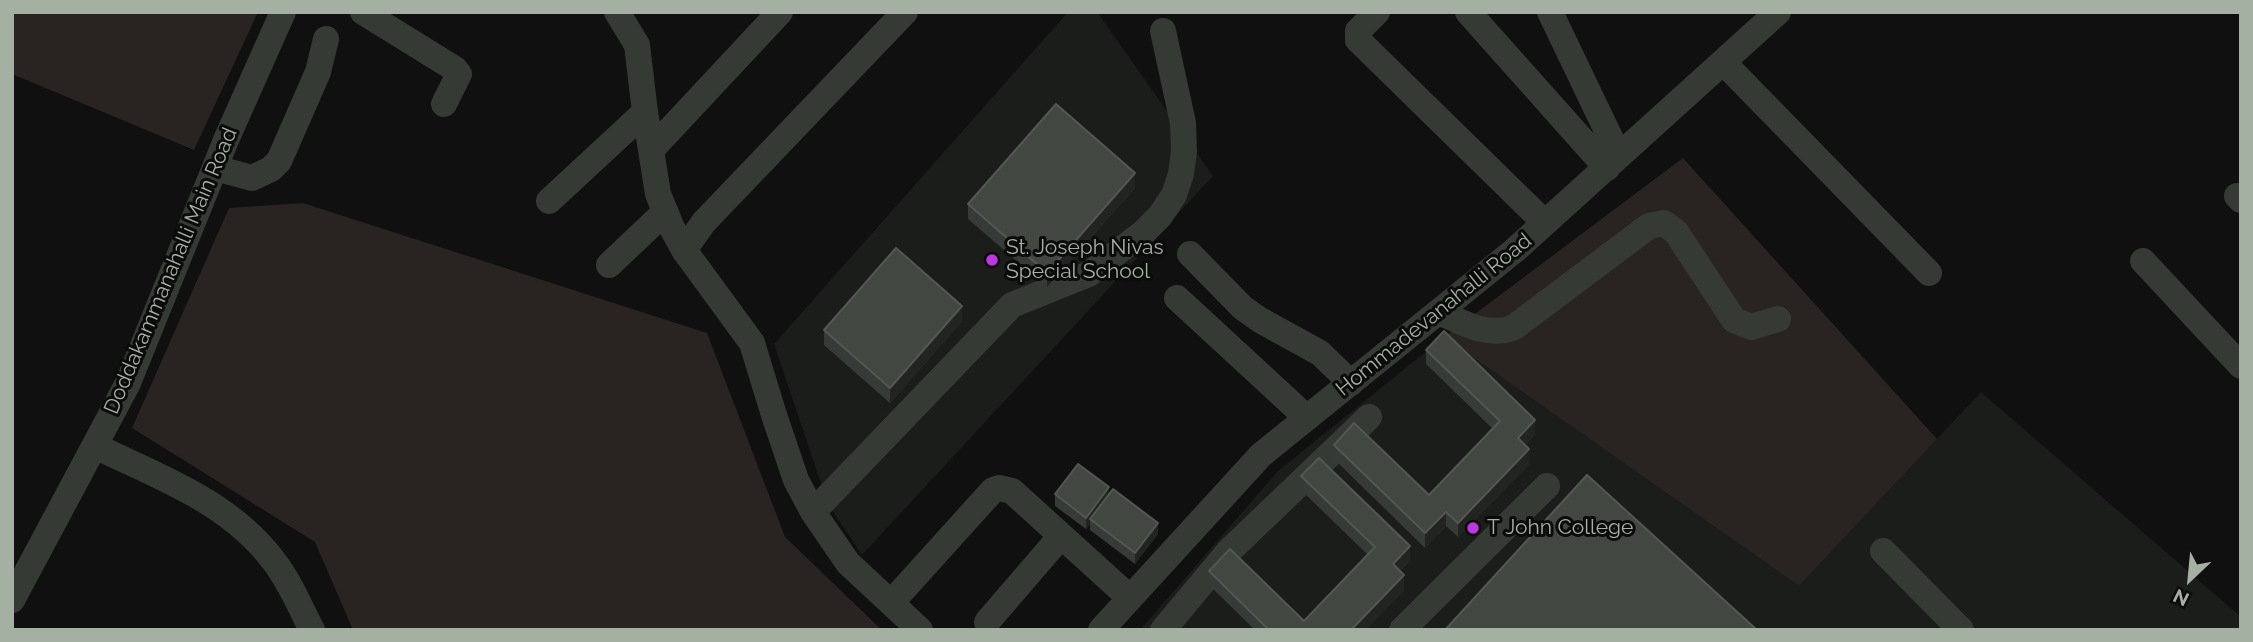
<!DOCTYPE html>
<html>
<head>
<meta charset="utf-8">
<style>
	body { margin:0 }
	#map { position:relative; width:2253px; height:642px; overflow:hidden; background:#0f100f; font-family:Raleway,sans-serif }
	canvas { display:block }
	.frame { position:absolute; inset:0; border:14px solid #a4b0a1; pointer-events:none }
	.north { position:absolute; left:2155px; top:544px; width:70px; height:70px; -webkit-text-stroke:5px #0a0b0a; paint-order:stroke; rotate:206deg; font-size:19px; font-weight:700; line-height:28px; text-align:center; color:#a4b0a1 }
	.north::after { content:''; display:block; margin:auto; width:24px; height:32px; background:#a4b0a1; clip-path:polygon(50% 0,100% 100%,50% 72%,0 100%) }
</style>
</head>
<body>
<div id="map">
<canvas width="2253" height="642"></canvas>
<div class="frame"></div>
<div class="north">N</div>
</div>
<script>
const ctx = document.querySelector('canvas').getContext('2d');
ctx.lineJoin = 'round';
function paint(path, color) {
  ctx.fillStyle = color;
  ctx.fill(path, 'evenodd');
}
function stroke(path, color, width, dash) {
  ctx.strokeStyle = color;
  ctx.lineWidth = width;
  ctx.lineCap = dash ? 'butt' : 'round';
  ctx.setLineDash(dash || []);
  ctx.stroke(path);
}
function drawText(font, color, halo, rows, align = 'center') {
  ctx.font = font + ' Raleway,sans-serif';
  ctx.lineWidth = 6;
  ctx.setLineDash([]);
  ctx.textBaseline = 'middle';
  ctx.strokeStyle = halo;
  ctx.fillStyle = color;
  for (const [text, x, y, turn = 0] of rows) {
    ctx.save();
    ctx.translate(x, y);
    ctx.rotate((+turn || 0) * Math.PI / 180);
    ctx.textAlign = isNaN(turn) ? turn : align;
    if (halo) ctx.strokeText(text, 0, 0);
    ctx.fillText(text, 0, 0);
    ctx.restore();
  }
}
const built = new Path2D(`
	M1068,12H1097L1213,176L862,555L828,504L774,344Z
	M1444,337L1799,586L1981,392L2241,617V630H1140L1278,471Z`);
const green = new Path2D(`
	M12,12H258L194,150L12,74Z
	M1683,158L1937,439L1799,586L1444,337Z
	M303,203L707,333L785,537L882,630H353L315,542L132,428L229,208Z`);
const minor = new Path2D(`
	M363,12L455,69L459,74L444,104
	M617,12L637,45L645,112L658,194L672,228L684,250L752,343L774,415L796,480L813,512L848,563L920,630
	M1377,12L1358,31V40L1545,223
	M1468,12L1607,168
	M1550,12L1619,156
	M1723,62L1929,273
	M651,150L780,12
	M215,168L252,178L271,169L279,161L318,72L326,39
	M2237,196L2241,200
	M549,201L645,112
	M684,250L704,222L905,12
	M1190,254L1243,308L1260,320L1320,353L1351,383
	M2143,261L2241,366
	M609,265L665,212
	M1177,298L1307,418
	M1439,312C1463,323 1486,337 1513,328L1649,226L1664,223L1676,232L1734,320L1751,327L1778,319
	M95,446C159,477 228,501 273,560C289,580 300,607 312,630
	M813,512L1012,305L1089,274L1144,232L1160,216L1174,195L1181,174L1184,151L1183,123L1163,31
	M1883,551L1961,630
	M12,600L128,383L226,140L283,12
	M891,603L993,490L999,488L1012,491L1130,598
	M987,622L1061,536
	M1101,630L1261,455L1515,250L1778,12
	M1163,630L1228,552L1369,417
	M1402,630L1547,486`);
const wall = new Path2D(`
	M1135,188L1047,287L968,219V204Z
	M962,321L890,403L824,345V330Z
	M1426,350L1535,434L1525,445L1529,464L1458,537L1446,526L1425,548L1334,459V445L1429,495L1493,429L1426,364Z
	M1301,476L1410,560L1400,571L1404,590L1365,630H1255L1209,585V571L1304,621L1368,555L1301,490Z
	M1055,494H1109L1158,534L1135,564L1090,530V524L1086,529L1055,506Z`);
const shadedWall = new Path2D(`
	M1135,173V188L1047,287V273Z
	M962,306V321L890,403V388Z
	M1535,420V434L1518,452V438Z
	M1529,449V464L1458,537V523Z
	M1109,487V499L1090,519V524L1086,529V518Z
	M1446,512V526L1425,548V533Z
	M1158,523V534L1135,564V553Z
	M1410,546V560L1393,578V564Z
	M1404,575V590L1365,630H1351Z`);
const building = new Path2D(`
	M1056,104L1135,173L1047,273L968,204Z
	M896,248L962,306L890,388L824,330Z
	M1444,331L1535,420L1518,438L1529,449L1458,523L1446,512L1425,533L1334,445L1354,423L1429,495L1500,421L1426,350Z
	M1319,458L1410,546L1393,564L1404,575L1351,630H1269L1209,571L1230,549L1304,621L1375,547L1301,476Z
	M1078,464L1109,487L1086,518L1055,494Z
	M1587,475L1757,630H1445Z
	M1113,489L1158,523L1135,553L1090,519Z`);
const markers = [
	[992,260,7,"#bc37e0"],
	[1473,528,7,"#bc37e0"]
];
const poiNames = [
	["St. Joseph Nivas",1006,248],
	["Special School",1006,272],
	["T John College",1487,528]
];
const streetNames = [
	["Doddakammanahalli Main Road",171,271,-67],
	["Hommadevanahalli Road",1434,315,-39]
];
paint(built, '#1b1d1b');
paint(green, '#292322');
stroke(minor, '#363a35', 26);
paint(wall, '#373b37');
paint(shadedWall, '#222422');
paint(building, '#434742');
stroke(building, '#525851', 2);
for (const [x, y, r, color] of markers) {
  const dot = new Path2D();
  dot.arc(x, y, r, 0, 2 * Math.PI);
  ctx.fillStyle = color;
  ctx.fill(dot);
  stroke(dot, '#0a0b0a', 2.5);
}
drawText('21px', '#a4b0a1', '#0a0b0a', poiNames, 'left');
drawText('21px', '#a4b0a1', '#0a0b0a', streetNames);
</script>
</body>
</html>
